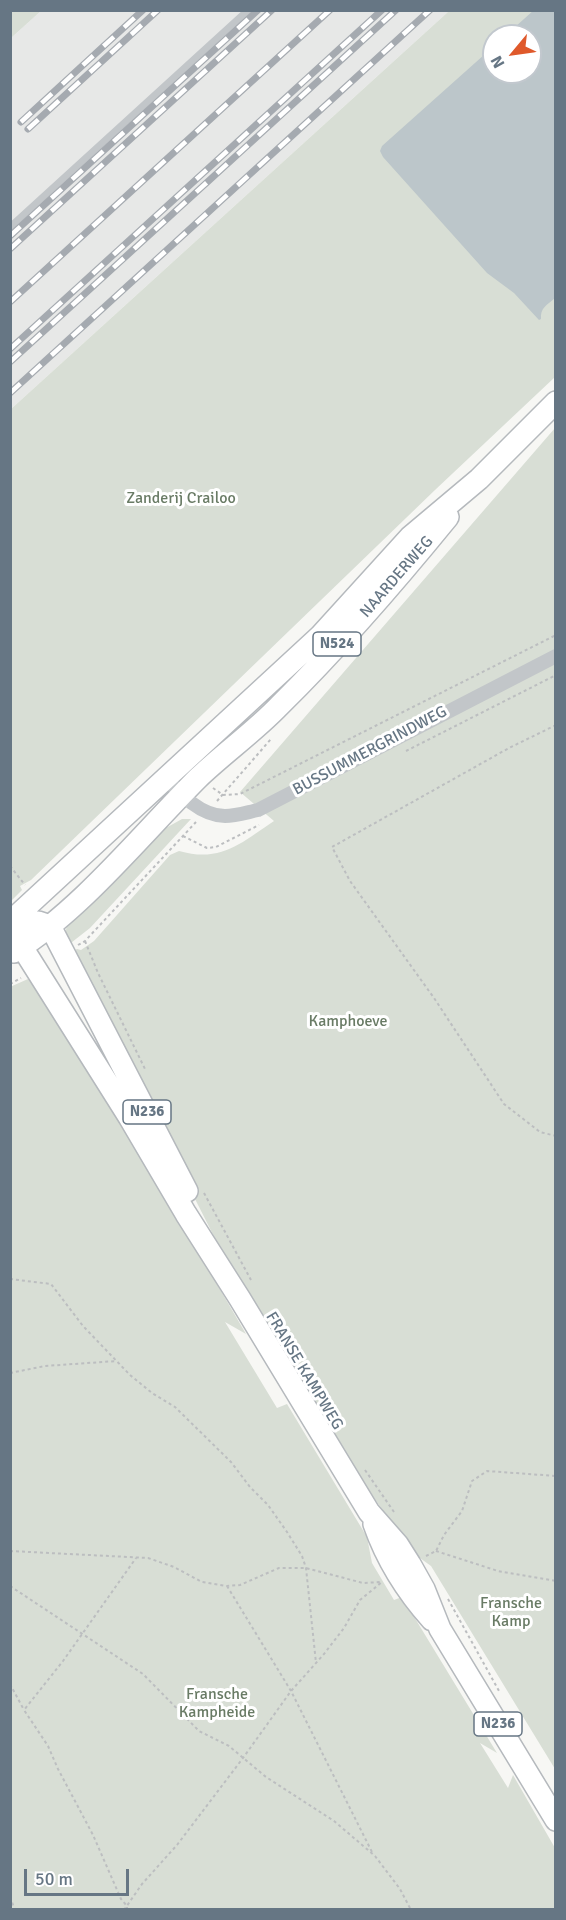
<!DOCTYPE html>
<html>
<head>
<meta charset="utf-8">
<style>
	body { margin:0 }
	#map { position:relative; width:566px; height:1920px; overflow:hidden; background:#f7f7f4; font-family:Signika,sans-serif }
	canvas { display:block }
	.frame { position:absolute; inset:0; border:12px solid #667684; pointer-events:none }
	.north { position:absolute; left:482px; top:24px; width:60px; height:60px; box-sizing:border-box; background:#fff; border:2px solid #c2c8ce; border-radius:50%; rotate:241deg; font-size:16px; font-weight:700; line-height:24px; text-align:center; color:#667684 }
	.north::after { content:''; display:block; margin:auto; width:21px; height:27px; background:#df592b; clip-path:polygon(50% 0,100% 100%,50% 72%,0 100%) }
	.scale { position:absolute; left:24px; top:1869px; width:105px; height:27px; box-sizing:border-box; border:3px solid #667684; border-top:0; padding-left:8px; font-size:18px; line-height:21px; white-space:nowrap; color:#667684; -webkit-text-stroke:4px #fff; paint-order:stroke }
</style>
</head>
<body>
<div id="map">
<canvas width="566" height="1920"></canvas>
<div class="frame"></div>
<div class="north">N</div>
<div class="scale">50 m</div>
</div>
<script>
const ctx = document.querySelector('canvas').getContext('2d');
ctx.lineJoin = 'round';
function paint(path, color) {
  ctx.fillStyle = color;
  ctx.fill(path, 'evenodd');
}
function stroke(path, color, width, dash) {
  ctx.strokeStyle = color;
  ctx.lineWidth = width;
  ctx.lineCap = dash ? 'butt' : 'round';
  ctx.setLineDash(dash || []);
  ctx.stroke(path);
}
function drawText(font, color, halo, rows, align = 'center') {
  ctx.font = font + ' Signika,sans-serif';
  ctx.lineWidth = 6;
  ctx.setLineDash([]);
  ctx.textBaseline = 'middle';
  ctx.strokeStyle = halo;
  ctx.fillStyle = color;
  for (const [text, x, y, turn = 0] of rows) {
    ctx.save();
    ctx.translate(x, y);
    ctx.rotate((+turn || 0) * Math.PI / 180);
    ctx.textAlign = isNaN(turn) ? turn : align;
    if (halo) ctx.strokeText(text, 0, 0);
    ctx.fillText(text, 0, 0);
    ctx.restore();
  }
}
const built = new Path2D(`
	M41,11H449L11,409V38Z`);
const green = new Path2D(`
	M13,11V10L41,11L11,38V13Z
	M449,11H555V377L435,490L31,880L20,886L22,890L11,901V409ZM494,36H530V72H494Z
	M555,428V1769L431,1566L413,1553L374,1498L261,1321L227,1262L70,953L77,949L81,950L94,941L170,855L179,851C221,863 241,843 274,821L240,792Z
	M182,819H191L90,928L67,946L65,937L67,923L101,892L164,829Z
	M28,979L49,1004L123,1123L246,1334L225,1322L277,1408L287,1404L367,1537L372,1563L394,1600L402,1597L497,1753L480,1743L508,1788L513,1775L555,1848L556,1909L11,1910L10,987Z`);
const water = new Path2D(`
	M534,10L556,11L555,298C547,305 540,308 541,319L539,320L514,293L487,273L383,157L380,151L382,146L494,46V72H530V36H505Z`);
const path = new Path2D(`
	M556,725L509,748L332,847L350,881L434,998L504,1104L540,1132L556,1136
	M406,751L556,675
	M213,788L223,795L240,794L556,635
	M217,801L271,739
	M183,836L207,848L216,847L259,825
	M10,866L25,885
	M85,941L98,973L146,1071
	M78,945L85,941L196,822
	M10,984L21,978
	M204,1193L251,1280
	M10,1279L51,1284L83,1326L130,1375L152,1393L175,1407L231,1462L250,1487L268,1505L287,1532L302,1556L306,1568L316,1663
	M10,1373L45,1366L117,1361
	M365,1470L394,1512
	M10,1551L148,1558L174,1567L202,1582L227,1586L240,1585L279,1568H306L363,1583L382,1582
	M436,1551L498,1571L556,1581
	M426,1556L436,1551L444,1535L462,1511L472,1481L487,1471L556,1476
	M10,1586L143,1674L199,1731L229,1746L266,1777L334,1821L375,1856L400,1889L411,1910
	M227,1586L291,1691L373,1854
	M448,1599L499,1691
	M10,1684L24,1710
	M10,1897L15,1910
	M124,1910L142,1884L177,1845L243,1758L291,1691L324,1654L344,1628L360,1600L382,1582
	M127,1910V1906L121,1899L93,1835L58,1769L48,1746L24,1710L63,1661L136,1558`);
const service = new Path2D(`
	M10,227L248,10`);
const minor = new Path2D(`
	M166,778C180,794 201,816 225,816C236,816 248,812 258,810L556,656`);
const primary = new Path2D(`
	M18,915L22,947L129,1117L186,1214L240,1299L369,1512L398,1545L410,1564L424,1589L440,1629L556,1820
	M10,922L320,636L410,537L479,479L556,402
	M38,922L50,926L187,1191
	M14,952C82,909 140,836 198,778C224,753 254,732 279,706C339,647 395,582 448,517
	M374,1524C387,1561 406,1591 432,1620`);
const rail = new Path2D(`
	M21,122L143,10
	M28,129L158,10
	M10,236L258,10
	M10,249L272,10
	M10,302L330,10
	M10,349L382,10
	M10,362L396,10
	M10,393L430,10`);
const shields = [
	[337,644,48],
	[147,1112,48],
	[498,1724,48]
];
const shieldNames = [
	["N524",337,644],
	["N236",147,1112],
	["N236",498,1724]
];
const parkNames = [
	["Zanderij Crailoo",181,499],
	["Kamphoeve",348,1022],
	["Fransche",511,1604],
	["Kamp",511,1622],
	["Fransche",217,1695],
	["Kampheide",217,1713]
];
const streetNames = [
	["NAARDERWEG",397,577,-49],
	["BUSSUMMERGRINDWEG",370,751,-28],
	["FRANSE KAMPWEG",304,1371,59]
];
paint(built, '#e7e8e7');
paint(green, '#d8ded5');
paint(water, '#bcc6ca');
stroke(primary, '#b5b9bd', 24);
stroke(path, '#bcbec0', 2, [3, 3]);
stroke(service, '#c2c6c9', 7);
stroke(minor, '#c2c6c9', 14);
stroke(primary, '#fff', 21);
stroke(rail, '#a5aab0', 7);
stroke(rail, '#fff', 4.5, [14]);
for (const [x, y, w] of shields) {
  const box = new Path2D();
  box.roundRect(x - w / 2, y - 12, w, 24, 4.5);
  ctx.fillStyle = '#fff';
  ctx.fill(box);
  stroke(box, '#667684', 1.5);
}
drawText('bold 15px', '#667684', null, shieldNames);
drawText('16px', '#697b65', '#fff', parkNames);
drawText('16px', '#667684', '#fff', streetNames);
</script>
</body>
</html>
